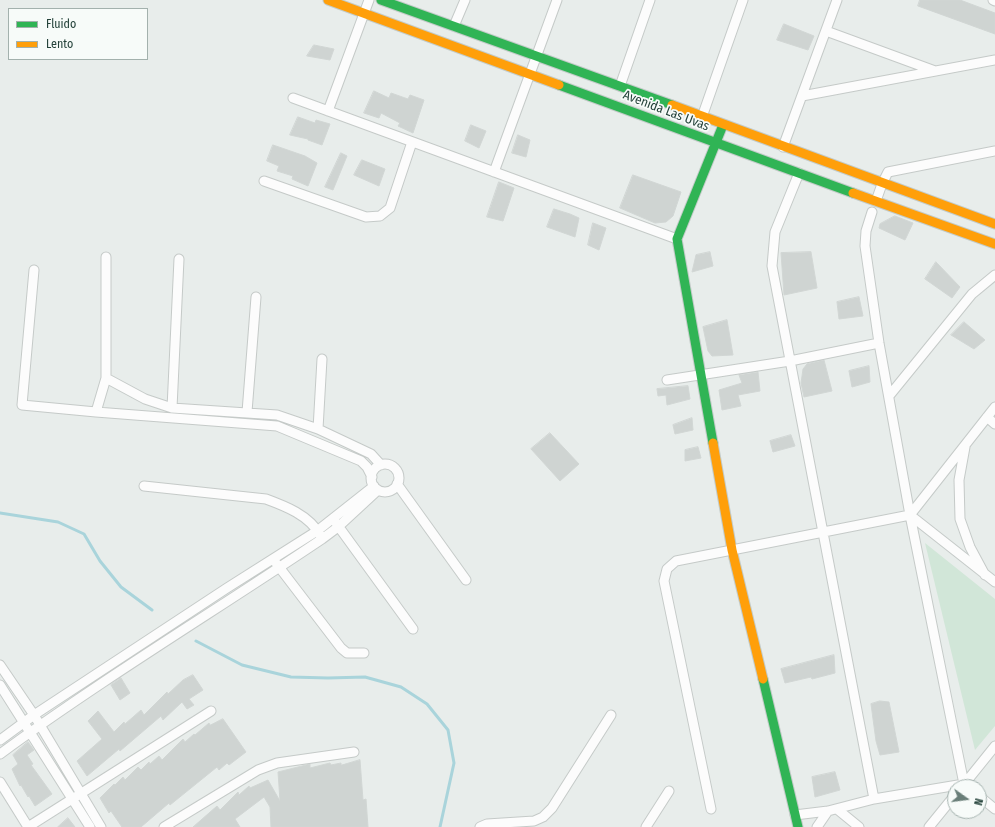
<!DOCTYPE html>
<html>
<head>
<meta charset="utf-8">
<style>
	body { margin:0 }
	#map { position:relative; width:995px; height:827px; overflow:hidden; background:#e8edeb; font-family:"Fira Sans Condensed",sans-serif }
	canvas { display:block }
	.legend { position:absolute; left:8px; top:8px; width:140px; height:52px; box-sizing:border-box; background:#f7fbf9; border:1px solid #a3b1ad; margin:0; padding:5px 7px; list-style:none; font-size:12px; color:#24423a }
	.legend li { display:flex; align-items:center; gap:8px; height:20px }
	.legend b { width:20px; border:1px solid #a3b1ad }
	.north { position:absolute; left:947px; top:779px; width:40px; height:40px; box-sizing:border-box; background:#f7fbf9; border:1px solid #a3b1ad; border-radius:50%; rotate:104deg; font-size:11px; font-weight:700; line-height:16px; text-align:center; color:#24423a }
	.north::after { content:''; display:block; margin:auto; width:14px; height:18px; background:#697e78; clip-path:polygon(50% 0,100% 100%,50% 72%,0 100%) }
</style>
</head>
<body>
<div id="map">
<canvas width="995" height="827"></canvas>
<ul class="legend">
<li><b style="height:5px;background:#30b455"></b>Fluido</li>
<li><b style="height:5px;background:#ff9f0a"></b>Lento</li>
</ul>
<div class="north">N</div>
</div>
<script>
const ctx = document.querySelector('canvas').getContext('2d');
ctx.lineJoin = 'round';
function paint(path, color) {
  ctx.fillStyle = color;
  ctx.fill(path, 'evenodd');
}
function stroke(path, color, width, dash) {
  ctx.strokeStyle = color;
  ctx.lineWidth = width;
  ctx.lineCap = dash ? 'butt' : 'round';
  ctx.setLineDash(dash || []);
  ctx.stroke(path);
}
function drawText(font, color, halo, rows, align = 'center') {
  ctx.font = font + ' "Fira Sans Condensed",sans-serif';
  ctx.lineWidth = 3.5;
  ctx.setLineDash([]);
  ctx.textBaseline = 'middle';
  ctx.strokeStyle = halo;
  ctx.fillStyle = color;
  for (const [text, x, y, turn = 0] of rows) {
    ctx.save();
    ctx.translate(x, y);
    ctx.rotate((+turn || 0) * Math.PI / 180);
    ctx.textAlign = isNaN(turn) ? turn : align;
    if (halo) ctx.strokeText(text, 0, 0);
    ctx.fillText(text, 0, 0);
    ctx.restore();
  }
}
const green = new Path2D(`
	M925,543L995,599V726L975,750Z`);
const stream = new Path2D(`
	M0,513L58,522L84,534L100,561L121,587L152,610
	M196,641L242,665L291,677L328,678L365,677L401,687L427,704L448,730L454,763L440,827`);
const building = new Path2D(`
	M920,0H960L995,13V34L918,6Z
	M784,24L814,36L808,50L777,40Z
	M314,45L334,49L330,60L307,56Z
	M374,91L389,98L391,93L408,99L410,95L424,100L413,133L398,126L400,123L381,113L379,118L364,113Z
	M298,117L315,123L316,120L330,124L322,145L308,140V139L290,135Z
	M471,125L486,131L479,148L465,141Z
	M518,135L530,140L526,157L512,153Z
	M273,145L305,156L317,163L308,186L292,179L293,176L277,171L279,166L267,161Z
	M341,153L347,156L333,190L325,187Z
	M362,160L385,169L379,186L354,175Z
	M633,175L681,192L673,216L666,222L655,223L620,208Z
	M499,182L514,188L503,221L487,217Z
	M554,209L570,214L579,218L575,237L547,227Z
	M895,216L913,223L905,240L879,228L880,224Z
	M593,223L606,228L599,250L588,245Z
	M710,252L713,266L692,272L696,255Z
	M811,252L817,288L784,295L781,253Z
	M936,262L960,287L952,298L925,279Z
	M859,297L863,316L839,319L837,302Z
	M727,320L733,355L712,356L708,351L703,327Z
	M964,322L985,340L974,349L951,335Z
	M824,360L832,391L804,397L801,383L803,369L807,364Z
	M869,366L870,382L852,387L849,371Z
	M758,372L760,391L738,395L741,406L722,410L719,390L742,383L739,375Z
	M688,386L690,399L667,405L666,395L658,396L657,389Z
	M692,418L693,430L675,434L673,425Z
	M550,433L579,464L560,481L531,449Z
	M791,435L795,446L773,452L770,441Z
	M698,447L701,458L685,461V450Z
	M834,655L835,673L812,679L811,677L785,683L781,669Z
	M193,675L203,690L189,699L194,705L187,709L182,702L163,720L161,716L120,751L119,749L87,776L77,761L102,739L88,721L98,711L114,732L124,722L125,724L141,710L144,715L167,692L168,694L183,680Z
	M121,678L130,693L120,700L111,685Z
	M880,701L889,702L899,752L880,755L876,741L871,704Z
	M223,719L246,752L229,765L227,763L219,770L217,767L170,805L169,803L141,827H122L111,811L109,813L100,798L114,784L115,785L123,777L125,780L138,767L141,770L149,762L150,764L159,756L162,760L183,739L185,742L194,734L195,735L209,723L210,725Z
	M28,742L34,750L27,755L33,764L31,765L52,794L35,806L29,796L28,797L21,785L20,786L12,769L18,764L13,755Z
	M360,760L363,800L366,799L368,827H271L270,807L264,797L235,819L240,827H193L217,806L220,810L238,792L239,795L249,786L250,788L268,780L280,801L278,772L310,764V768L330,763L331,765L341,763V765Z
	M835,772L840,790L815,797L812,777Z
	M68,818L75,827H58Z`);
const street = new Path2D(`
	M993,0L995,1
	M454,26L465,0
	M826,31L935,71
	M620,86L650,0
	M802,96L995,60
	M293,98L677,239
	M328,111L369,0
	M702,117L743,0
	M783,147L837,0
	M494,172L557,0
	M799,173L775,232L772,266L874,799
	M264,181L366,217L380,216L390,208L412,142
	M876,201L882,184L888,172L995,151
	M872,212L866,231L865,246L879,343L910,515L964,784L968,787
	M34,270L22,405L96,412L277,426L361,461L367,467L372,477
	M106,378L145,399L172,408L277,415L318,429L371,454L381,465
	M667,380L790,361L879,343
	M889,396L972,294L995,275
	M172,408L179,259
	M96,412L106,378V257
	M247,412L256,297
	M987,417L995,424
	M318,429L322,359
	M965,447L959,480L960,519L970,547L985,575
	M371 478a14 14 0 1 1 28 0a14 14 0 1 1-28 0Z
	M397,484L466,580
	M144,486L266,499C285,506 309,515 320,535
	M910,515L995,582
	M336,523L413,629
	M276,563L341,648L347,653H364
	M0,665L34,715L101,827
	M0,685L90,827
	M0,740L34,715L227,588L317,531L374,486
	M0,754C104,678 215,611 322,539L338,527L378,490
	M0,782L28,827
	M962,787L995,746
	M979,796L995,809
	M711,809L664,581L667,569L676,561L910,515L995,407
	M837,809L859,827
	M795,815L828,811L874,799L964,784
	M28,827L211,711
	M164,827L258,770L277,763L354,752
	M480,827L487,824L534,821L543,817L552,808L611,715
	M646,827L669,791
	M817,827L828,811
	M929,827L955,795`);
const fast = new Path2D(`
	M381,0L672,105
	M559,85L853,193
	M713,443L677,239L723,125
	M763,679L798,827`);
const slow = new Path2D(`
	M328,0L559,85
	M672,105L995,224
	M853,193L995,244
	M713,443L732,550L763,679`);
const streetNames = [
	["Avenida Las Uvas",666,111,21]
];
paint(green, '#d1e6d8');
stroke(stream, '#a9d4db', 3);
paint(building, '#cfd4d2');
stroke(building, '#d1d6d4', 1);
stroke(street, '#c5cac8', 11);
stroke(fast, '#c3cbc8', 11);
stroke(slow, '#c3cbc8', 11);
stroke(street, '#fcfcfc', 9);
stroke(fast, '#30b455', 9);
stroke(slow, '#ff9f0a', 9);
drawText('13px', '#24423a', '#f7fbf9', streetNames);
</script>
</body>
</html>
